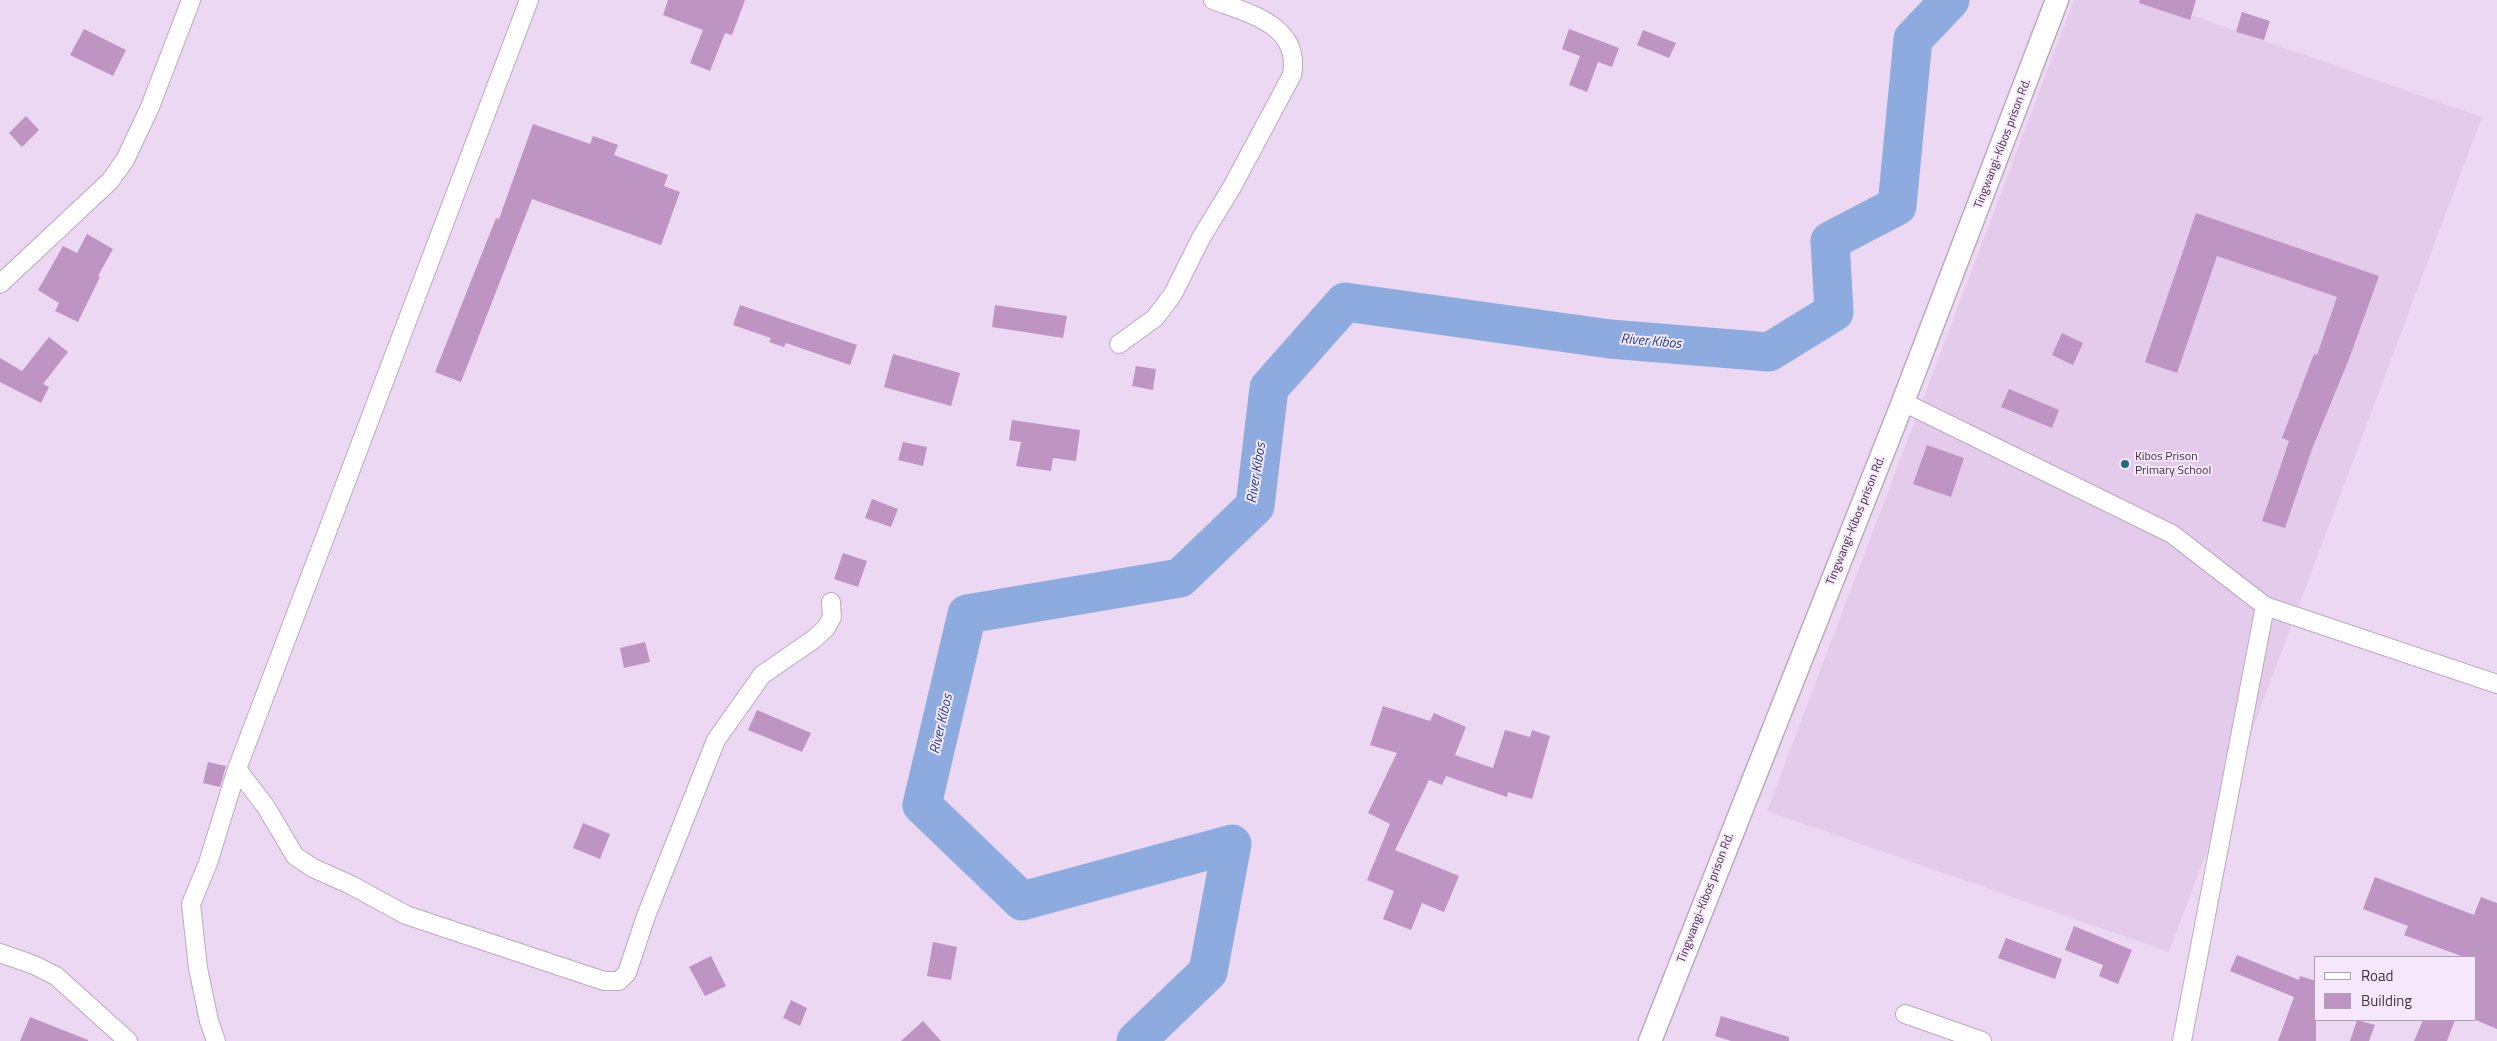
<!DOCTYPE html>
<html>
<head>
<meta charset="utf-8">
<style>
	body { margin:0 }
	#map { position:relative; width:2497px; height:1041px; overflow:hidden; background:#ecd8f2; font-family:"Titillium Web",sans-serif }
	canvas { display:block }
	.legend { position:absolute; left:2314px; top:956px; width:162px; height:65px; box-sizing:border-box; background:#f7e7fc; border:1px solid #ada0b1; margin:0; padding:6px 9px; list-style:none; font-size:15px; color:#3e3640 }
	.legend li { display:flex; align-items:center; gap:10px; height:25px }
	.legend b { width:25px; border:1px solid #ada0b1 }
</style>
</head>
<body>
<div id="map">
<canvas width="2497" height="1041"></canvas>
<ul class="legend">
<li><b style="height:6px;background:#fff"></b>Road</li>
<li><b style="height:14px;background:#be94c3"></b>Building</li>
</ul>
</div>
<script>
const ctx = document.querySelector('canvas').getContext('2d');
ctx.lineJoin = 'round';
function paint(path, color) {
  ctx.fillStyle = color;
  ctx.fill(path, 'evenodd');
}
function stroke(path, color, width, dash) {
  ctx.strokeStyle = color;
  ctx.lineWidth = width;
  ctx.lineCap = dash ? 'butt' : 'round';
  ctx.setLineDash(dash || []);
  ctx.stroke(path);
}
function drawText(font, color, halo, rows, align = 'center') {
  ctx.font = font + ' "Titillium Web",sans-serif';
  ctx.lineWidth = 4;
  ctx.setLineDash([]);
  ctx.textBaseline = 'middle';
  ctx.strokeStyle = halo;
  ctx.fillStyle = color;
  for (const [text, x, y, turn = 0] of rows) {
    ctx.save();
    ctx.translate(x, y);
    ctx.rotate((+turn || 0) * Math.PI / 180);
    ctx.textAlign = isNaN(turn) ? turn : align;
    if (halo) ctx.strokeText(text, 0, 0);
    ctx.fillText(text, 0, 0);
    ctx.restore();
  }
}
const built = new Path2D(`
	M2074,0H2148L2482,117L2169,952L1767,811Z`);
const river = new Path2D(`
	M1136,1041L1208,972L1232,844L1022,901L922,805L967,614L1180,578L1255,506L1269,388L1345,302L1610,339L1769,352L1834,312L1830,241L1897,206L1913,39L1950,0`);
const building = new Path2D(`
	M668,0H745L732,35L725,33L710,71L690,63L703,30L663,15Z
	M2140,0H2196L2190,20L2139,3Z
	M2242,12L2270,21L2264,40L2236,32Z
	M84,29L126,50L113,76L70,55Z
	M1569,29L1619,48L1612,67L1598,62L1587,92L1569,85L1580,56L1562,49Z
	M1643,30L1676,43L1669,58L1637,45Z
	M26,116L39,130L22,147L9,133Z
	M533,124L590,144L593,136L618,145L614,155L668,175L664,186L680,192L661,245L532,199L461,382L435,372L496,218L499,219Z
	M2196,213L2379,276L2349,359L2312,449L2285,528L2262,521L2289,441L2282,438L2314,354L2317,355L2337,297L2217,256L2177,373L2145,362Z
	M87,234L113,249L98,276L100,277L78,322L55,311L59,303L38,290L63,246L77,253Z
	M740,305L857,345L850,365L786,343L784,347L769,342L771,338L733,325Z
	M995,305L1067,316L1063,338L992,327Z
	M2062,333L2083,343L2073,365L2052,355Z
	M49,337L68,352L43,384L49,387L41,403L0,382V358L22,371Z
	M893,354L960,373L951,406L884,387Z
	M1136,366L1156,369L1153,390L1132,386Z
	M2009,389L2059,410L2052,428L2001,407Z
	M1012,420L1080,430L1076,461L1053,458L1051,471L1016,466L1021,442L1009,440Z
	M903,442L927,447L923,466L898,460Z
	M1927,445L1964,458L1951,497L1913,484Z
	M872,499L898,509L891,527L865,518Z
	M843,553L867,561L858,587L834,579Z
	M645,642L650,662L624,668L620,648Z
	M1383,706L1430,721L1434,713L1466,727L1455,755L1493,768L1505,730L1530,737L1532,730L1550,736L1532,799L1508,792L1507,797L1446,776L1442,785L1429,780L1395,850L1459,876L1444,912L1422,903L1411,930L1383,919L1394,891L1367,880L1390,824L1368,813L1397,753L1370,745Z
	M757,710L811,733L802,752L748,730Z
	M208,762L226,766L220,787L203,783Z
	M583,823L610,834L600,859L573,848Z
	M2375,877L2474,915L2481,897L2497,903V1029L2476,1020V957H2464L2404,935L2408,926L2363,909Z
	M2074,926L2132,950L2118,984L2099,976L2103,965L2065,950Z
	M2006,938L2062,959L2055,979L1998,958Z
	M933,942L957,947L951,980L927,976Z
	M2237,955L2299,980L2300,976L2316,981V1041H2278L2294,997L2230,971Z
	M711,956L726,986L705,996L689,967Z
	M791,1000L807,1008L800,1026L783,1018Z
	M1721,1016L1789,1037V1041H1731L1715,1036Z
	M30,1017L88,1040V1041H20Z
	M2357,1020L2375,1025L2369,1041H2350Z
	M2423,1020H2455L2447,1041H2414Z
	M923,1021L941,1041H901Z`);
const minor = new Path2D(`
	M0,284L110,181L125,160L150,107L191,0
	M1119,344L1155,318L1173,294L1201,238L1232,187L1292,75C1301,25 1250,14 1213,0
	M1903,402L2172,534L2265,606L2497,684
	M237,769L266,807L295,856L313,868L351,885L406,915L604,981H619L627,973L646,916L716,740L762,675L814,639L826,628L832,617L831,602
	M0,953L34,965L56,976L128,1041
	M1905,1014L1982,1041
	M216,1041L209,1021L198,968L191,904L208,863L237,769L529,0
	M2182,1041L2265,606`);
const tertiary = new Path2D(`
	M1650,1041L1903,402L2057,0`);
const markers = [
	[2125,464,5,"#206a74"]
];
const streetNames = [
	["Tingwangi-Kibos prison Rd.",2003,144,-69],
	["Tingwangi-Kibos prison Rd.",1856,521,-68],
	["Tingwangi-Kibos prison Rd.",1706,898,-69]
];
const poiNames = [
	["Kibos Prison",2135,457],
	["Primary School",2135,471]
];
const waterNames = [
	["River Kibos",1651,342,5],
	["River Kibos",1257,473,-81],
	["River Kibos",942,724,-77]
];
paint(built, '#e4cbeb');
stroke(river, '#8dabde', 39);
paint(building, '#be94c3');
stroke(minor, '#bba8c1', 20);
stroke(tertiary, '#bba8c1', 25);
stroke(minor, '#fff', 18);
stroke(tertiary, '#fff', 22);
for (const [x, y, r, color] of markers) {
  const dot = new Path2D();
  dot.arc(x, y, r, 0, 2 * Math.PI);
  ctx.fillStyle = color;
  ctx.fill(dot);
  stroke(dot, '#f7e7fc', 2);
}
drawText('12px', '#3e3640', '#f7e7fc', streetNames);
drawText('12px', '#3e3640', '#f7e7fc', poiNames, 'left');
drawText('italic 14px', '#214381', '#f7e7fc', waterNames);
</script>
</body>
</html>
